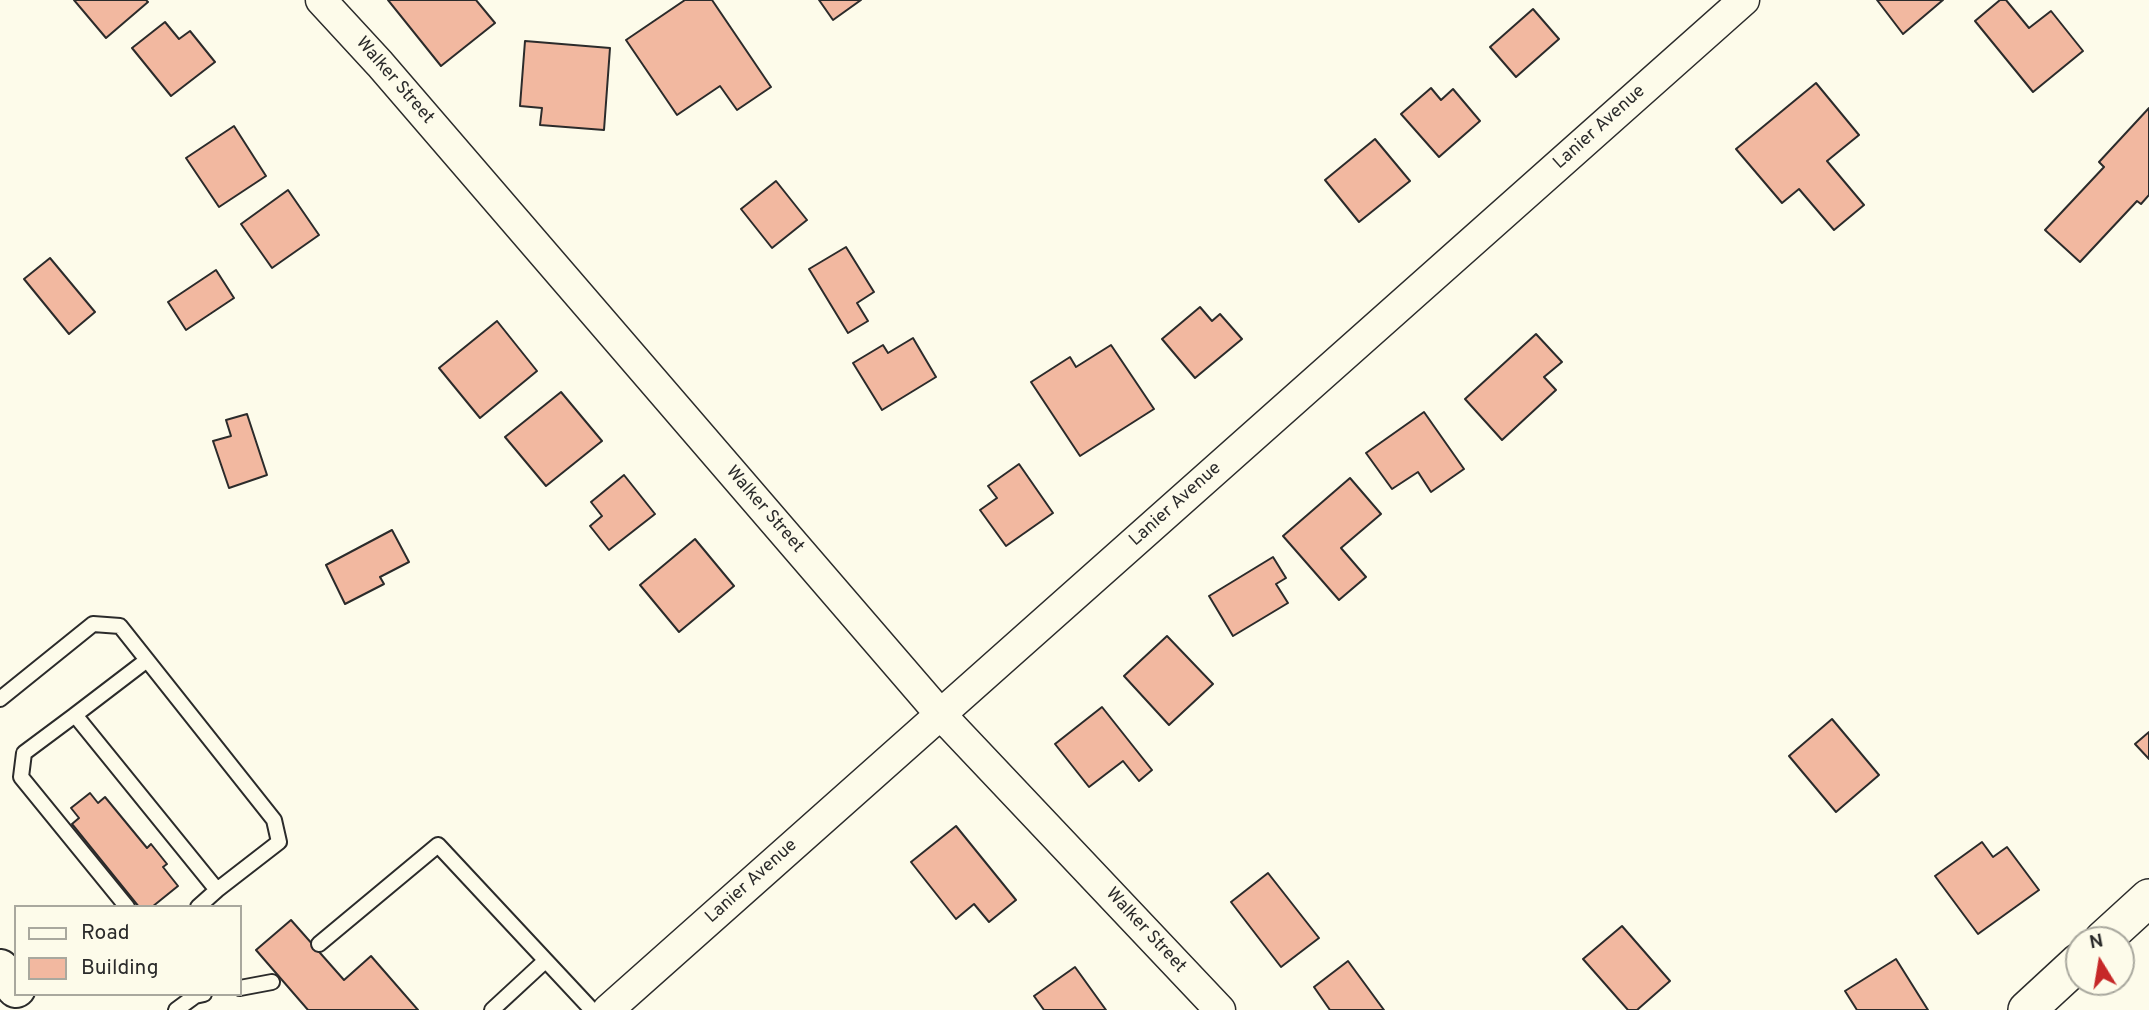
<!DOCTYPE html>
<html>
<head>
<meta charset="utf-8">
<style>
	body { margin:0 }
	#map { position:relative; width:2149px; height:1010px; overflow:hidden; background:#fdfbea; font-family:Overpass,sans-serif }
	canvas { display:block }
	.legend { position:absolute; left:14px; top:905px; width:228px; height:91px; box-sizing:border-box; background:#fdfbea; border:2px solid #a9a89e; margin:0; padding:9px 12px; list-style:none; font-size:21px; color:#2b2b2b }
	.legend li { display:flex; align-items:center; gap:14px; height:35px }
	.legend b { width:35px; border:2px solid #a9a89e }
	.north { position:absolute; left:2065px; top:926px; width:70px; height:70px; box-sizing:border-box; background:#fdfbea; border:2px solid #a9a89e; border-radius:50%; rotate:349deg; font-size:19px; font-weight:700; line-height:28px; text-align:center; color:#2b2b2b }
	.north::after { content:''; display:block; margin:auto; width:24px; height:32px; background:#c62828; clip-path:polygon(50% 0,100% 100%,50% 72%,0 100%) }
</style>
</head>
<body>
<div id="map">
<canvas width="2149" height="1010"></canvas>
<ul class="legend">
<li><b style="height:9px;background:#fdfbea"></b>Road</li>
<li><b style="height:19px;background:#f2b8a0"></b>Building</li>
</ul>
<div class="north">N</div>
</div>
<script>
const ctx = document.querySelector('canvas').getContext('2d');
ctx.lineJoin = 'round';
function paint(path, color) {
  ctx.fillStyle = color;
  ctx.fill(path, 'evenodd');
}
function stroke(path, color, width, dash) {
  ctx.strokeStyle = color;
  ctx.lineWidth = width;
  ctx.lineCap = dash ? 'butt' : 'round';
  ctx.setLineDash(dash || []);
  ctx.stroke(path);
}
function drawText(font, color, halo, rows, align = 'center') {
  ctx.font = font + ' Overpass,sans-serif';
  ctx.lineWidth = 5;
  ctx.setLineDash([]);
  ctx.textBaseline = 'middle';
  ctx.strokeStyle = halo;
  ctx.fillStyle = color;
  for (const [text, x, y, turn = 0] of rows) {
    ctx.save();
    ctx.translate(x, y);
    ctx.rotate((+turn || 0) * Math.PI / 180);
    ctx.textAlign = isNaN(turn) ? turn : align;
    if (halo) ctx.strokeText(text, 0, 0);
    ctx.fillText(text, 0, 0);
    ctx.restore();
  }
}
const building = new Path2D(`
	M74,0H146L148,2L106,38Z
	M388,0H476L495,23L441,66Z
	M685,0H712L771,87L737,110L720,86L677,115L626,40Z
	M819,0H861L833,20Z
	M1877,0H1943L1903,34Z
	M2000,0H2006L2029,28L2051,11L2083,51L2033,92L1975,21Z
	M1533,9L1559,39L1516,77L1490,47Z
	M165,22L179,39L190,31L215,62L171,96L132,48Z
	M525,41L610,48L604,130L540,125L542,108L520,106Z
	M1816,83L1859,135L1827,161L1864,205L1834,230L1799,189L1782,203L1736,149Z
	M1431,88L1441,100L1453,89L1480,121L1439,157L1401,114Z
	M2149,108V195L2141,204L2137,201L2080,262L2045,230L2104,167L2099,162Z
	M234,126L266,176L219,207L186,158Z
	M1375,139L1410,181L1359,222L1325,180Z
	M776,181L807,220L772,248L741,209Z
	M288,190L319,235L272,268L241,224Z
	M846,247L874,292L857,303L868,321L848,333L809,269Z
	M50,258L95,312L69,334L24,279Z
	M216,270L234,298L186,330L168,302Z
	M1200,307L1212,321L1220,314L1242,339L1195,378L1162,339Z
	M497,321L537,371L480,418L439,368Z
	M1536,334L1562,362L1544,377L1556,390L1502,440L1465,399Z
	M913,338L936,377L882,410L853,363L883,345L888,353Z
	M1111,345L1154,409L1080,456L1031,382L1070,357L1076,367Z
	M561,392L602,441L546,486L505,437Z
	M1424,412L1464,469L1431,492L1418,472L1392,489L1366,453Z
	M247,414L267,475L229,488L213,441L231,436L226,420Z
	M1019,464L1053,513L1006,546L980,510L997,498L988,486Z
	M624,475L655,514L609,550L590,526L602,516L591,502Z
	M1350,478L1381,514L1341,548L1366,577L1339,600L1283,536Z
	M392,530L409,562L380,577L384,584L345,604L326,565Z
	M695,539L734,586L679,632L640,585Z
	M1273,557L1286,578L1276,584L1288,603L1233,636L1209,596Z
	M1167,636L1213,684L1169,725L1124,676Z
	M1102,707L1152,770L1139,781L1123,761L1089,787L1055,744Z
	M1832,719L1879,775L1836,812L1789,756Z
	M2149,732V759L2135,744Z
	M90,793L98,803L105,797L147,848L151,844L167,864L163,867L178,886L152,907H139L72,824L79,818L71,808Z
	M956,826L1016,900L989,922L974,904L956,919L911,862Z
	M1982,842L1993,857L2007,847L2039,890L1978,934L1935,876Z
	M1268,873L1319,938L1281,967L1231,902Z
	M291,920L344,980L371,956L418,1010H308L256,950Z
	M1622,926L1670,981L1637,1010H1628L1583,959Z
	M1896,959L1928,1010H1857L1845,991Z
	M1348,961L1384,1010H1330L1314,987Z
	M1075,967L1106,1010H1044L1034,996Z`);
const service = new Path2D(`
	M0,699L93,624L120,626L274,820L279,842L217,890L75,715L147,660
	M75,715L24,753L21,777L127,907
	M198,907L217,890
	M319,944L438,845L592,1010
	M240,988L272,982
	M176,1010L195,996L204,994
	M492,1010L545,961`);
const minor = new Path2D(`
	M321,0L380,64L941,715L1220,1010
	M608,1010L1744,0`);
const tertiary = new Path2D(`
	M2103,940L2149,898
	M2027,1010L2079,962`);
const trunk = new Path2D(`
	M0,969L16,988`);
const streetNames = [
	["Walker Street",394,81,49],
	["Lanier Avenue",1600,128,-42],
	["Lanier Avenue",1176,505,-42],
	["Walker Street",764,510,49],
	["Lanier Avenue",752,882,-42],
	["Walker Street",1145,931,47]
];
paint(building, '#f2b8a0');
stroke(building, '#2b2b2b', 2);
stroke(service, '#2b2b2b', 18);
stroke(minor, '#2b2b2b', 33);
stroke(tertiary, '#2b2b2b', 40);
stroke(trunk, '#2b2b2b', 42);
stroke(service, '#fdfbea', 14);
stroke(minor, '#fdfbea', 30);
stroke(tertiary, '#fdfbea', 37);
stroke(trunk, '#fdfbea', 38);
drawText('18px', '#2b2b2b', '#fdfbea', streetNames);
</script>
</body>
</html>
